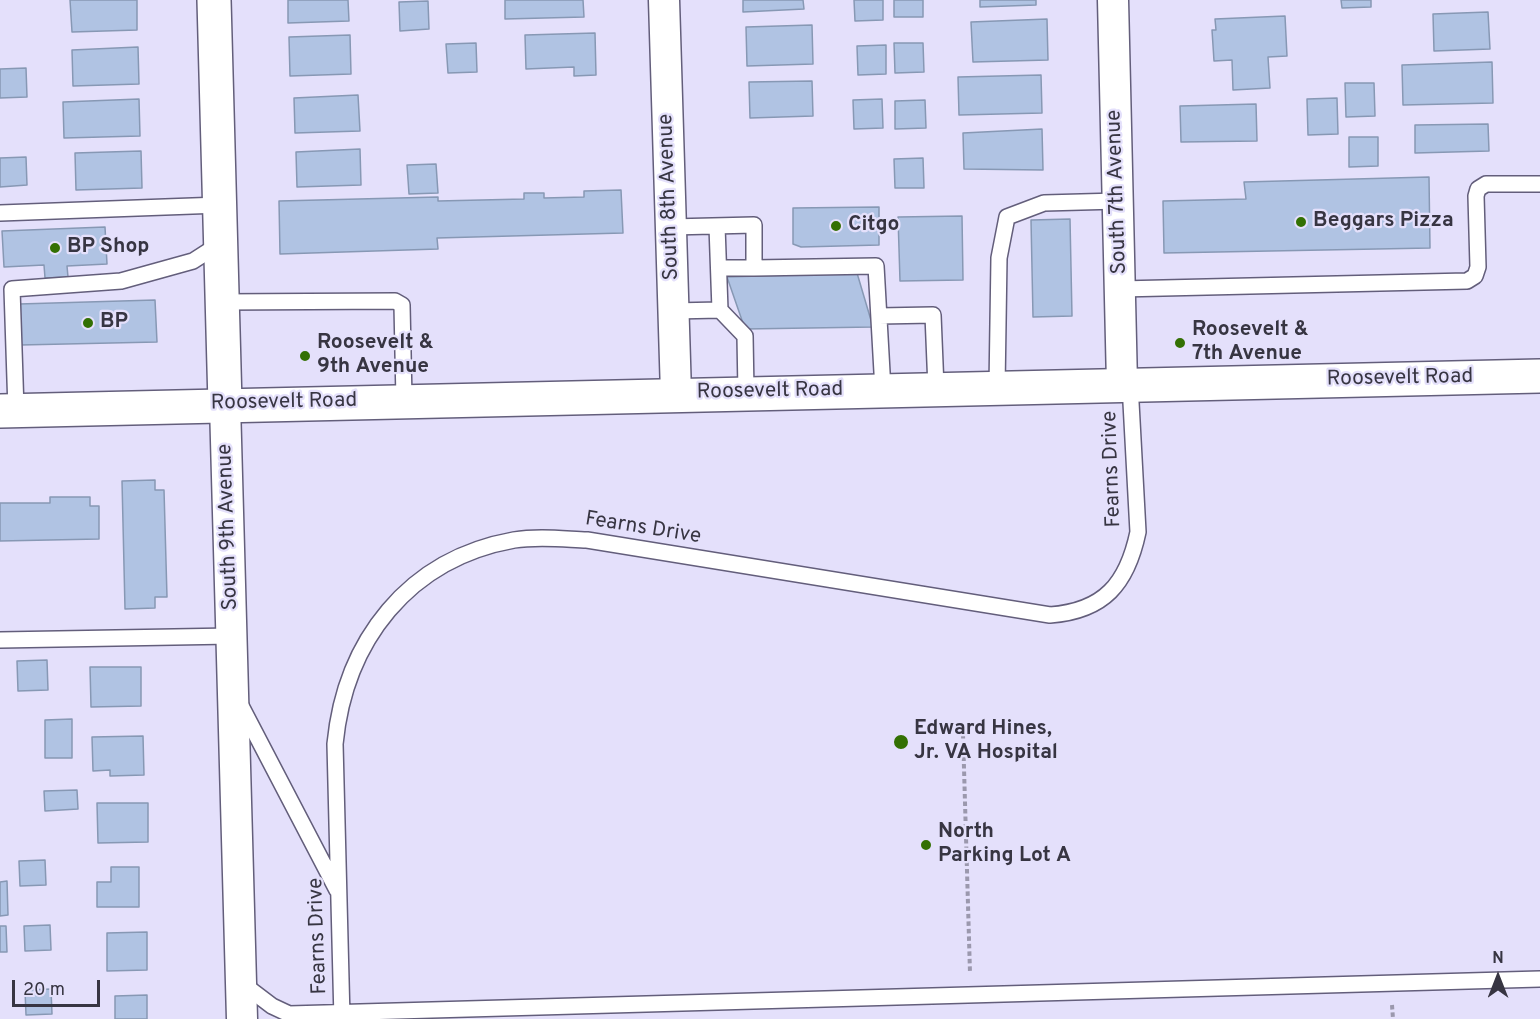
<!DOCTYPE html>
<html>
<head>
<meta charset="utf-8">
<style>
	body { margin:0 }
	#map { position:relative; width:1540px; height:1019px; overflow:hidden; background:#e4e0fb; font-family:Overpass,sans-serif }
	canvas { display:block }
	.north { position:absolute; left:1468px; top:947px; width:60px; height:60px; -webkit-text-stroke:4px #e4e0fb; paint-order:stroke; rotate:0deg; font-size:16px; font-weight:700; line-height:24px; text-align:center; color:#373542 }
	.north::after { content:''; display:block; margin:auto; width:21px; height:27px; background:#373542; clip-path:polygon(50% 0,100% 100%,50% 72%,0 100%) }
	.scale { position:absolute; left:12px; top:980px; width:88px; height:27px; box-sizing:border-box; border:3px solid #373542; border-top:0; padding-left:8px; font-size:18px; line-height:21px; white-space:nowrap; color:#373542; -webkit-text-stroke:4px #e4e0fb; paint-order:stroke }
</style>
</head>
<body>
<div id="map">
<canvas width="1540" height="1019"></canvas>
<div class="north">N</div>
<div class="scale">20 m</div>
</div>
<script>
const ctx = document.querySelector('canvas').getContext('2d');
ctx.lineJoin = 'round';
function paint(path, color) {
  ctx.fillStyle = color;
  ctx.fill(path, 'evenodd');
}
function stroke(path, color, width, dash) {
  ctx.strokeStyle = color;
  ctx.lineWidth = width;
  ctx.lineCap = dash ? 'butt' : 'round';
  ctx.setLineDash(dash || []);
  ctx.stroke(path);
}
function drawText(font, color, halo, rows, align = 'center') {
  ctx.font = font + ' Overpass,sans-serif';
  ctx.lineWidth = 4.5;
  ctx.setLineDash([]);
  ctx.textBaseline = 'middle';
  ctx.strokeStyle = halo;
  ctx.fillStyle = color;
  for (const [text, x, y, turn = 0] of rows) {
    ctx.save();
    ctx.translate(x, y);
    ctx.rotate((+turn || 0) * Math.PI / 180);
    ctx.textAlign = isNaN(turn) ? turn : align;
    if (halo) ctx.strokeText(text, 0, 0);
    ctx.fillText(text, 0, 0);
    ctx.restore();
  }
}
const building = new Path2D(`
	M70,0H137V30L72,32Z
	M288,0H348L349,21L288,23Z
	M505,0H583L584,17L505,19Z
	M743,0H803L804,9L743,12Z
	M854,0H883V20L855,21Z
	M894,0H923V17H894Z
	M980,0H1036V5L980,7Z
	M1341,0H1371V7L1342,8Z
	M428,1L429,29L400,31L399,2Z
	M1488,12L1490,49L1434,51L1433,14Z
	M1285,16L1287,56L1268,57L1270,88L1233,90L1232,60L1214,61L1212,30H1216L1215,19Z
	M1047,19L1048,60L973,62L971,22Z
	M812,25L813,64L747,66L746,27Z
	M595,33L596,75L574,76V67L526,69L525,35Z
	M350,35L351,74L290,76L289,37Z
	M476,43L477,72L448,73L446,44Z
	M894,43H923L924,72L895,73Z
	M886,45V74L858,75L857,46Z
	M138,47L139,84L73,86L72,50Z
	M1492,62L1493,103L1403,105L1402,65Z
	M26,68L27,97L0,98V69Z
	M1041,75L1042,113L959,115L958,77Z
	M812,81L813,116L750,118L749,82Z
	M1345,83H1374L1375,116L1346,117Z
	M358,95L360,131L295,133L294,98Z
	M1337,98L1338,134L1308,135L1307,99Z
	M139,99L140,136L64,138L63,102Z
	M882,99L883,128L854,129L853,100Z
	M925,100L926,128L895,129V101Z
	M1256,104L1257,141L1181,142L1180,106Z
	M1488,124L1489,151L1415,153V125Z
	M1042,129L1043,170L964,169L963,133Z
	M1349,137H1378V166L1349,167Z
	M360,149L361,185L297,187L296,152Z
	M141,151L142,188L76,190L75,153Z
	M26,157L27,185L0,187V158Z
	M923,158L924,188H895L894,159Z
	M436,164L438,193L409,194L407,165Z
	M1429,177L1430,248L1164,253L1163,201L1246,199L1244,182Z
	M621,190L623,233L437,238L438,249L280,254L279,201L438,197V201L524,199V193H544V198L584,197V191Z
	M879,207V245L801,247L793,244V208Z
	M962,216L963,280L900,281L898,217Z
	M1070,219L1072,316L1033,317L1031,220Z
	M105,227L107,264L67,266L68,277L45,278L44,265L4,267L2,231Z
	M857,273L873,327L745,329L727,277Z
	M155,300L157,342L20,345L19,304Z
	M155,480V490H164L167,597H155V608L125,609L122,481Z
	M50,497H90V506H99V539L0,541V503H50Z
	M47,660L48,690L18,691L17,661Z
	M90,667H141V706L91,707Z
	M72,719V758H45V720Z
	M143,736L144,775L110,776V770L93,771L92,737Z
	M77,790L78,809L45,811L44,791Z
	M97,803H148V842L98,843Z
	M45,860L46,885L20,886L19,861Z
	M111,867H139V907H97V882H111Z
	M7,881L8,915L0,916V882Z
	M50,925L51,950L25,951L24,926Z
	M0,926H6L7,952H0Z
	M147,932V970L107,971V933Z
	M51,989L52,1014L26,1015L25,990Z
	M147,995V1019H115V996Z`);
const path = new Path2D(`
	M963,734L970,973
	M1392,1005L1393,1019`);
const service = new Path2D(`
	M0,213L220,205
	M717,226L720,310L745,336L746,392
	M671,227L754,225V268L876,266L883,390
	M719,268H754
	M1120,289L1467,281L1475,276L1478,267L1476,196L1478,189L1486,184H1540
	M223,302L395,301L402,305L404,400
	M673,311L720,310
	M879,316L933,315L936,388
	M997,387L999,258L1007,217L1044,203L1118,201
	M16,410L12,289L121,281L193,261L221,243
	M0,640L232,636
	M240,704L337,890
	M243,984L272,1006L289,1014L1540,979
	M342,1019L335,744C345,641 408,559 514,540C538,536 563,539 587,540L1050,615C1104,611 1127,584 1138,532L1130,384`);
const minor = new Path2D(`
	M664,0L676,394
	M1113,0L1122,384
	M225,404L242,1019`);
const tertiary = new Path2D(`
	M214,0L225,404`);
const secondary = new Path2D(`
	M0,411L1540,376`);
const markers = [
	[1301,222,6,"#337003"],
	[836,226,6,"#337003"],
	[55,248,6,"#337003"],
	[88,323,6,"#337003"],
	[1180,343,6,"#337003"],
	[305,356,6,"#337003"],
	[901,742,8,"#337003"],
	[926,845,6,"#337003"]
];
const streetNames = [
	["South 7th Avenue",1118,192,-92],
	["South 8th Avenue",670,197,-92],
	["Roosevelt Road",1400,379,-1],
	["Roosevelt Road",770,392,-1],
	["Roosevelt Road",284,403,-1],
	["Fearns Drive",1113,469,-92],
	["South 9th Avenue",229,527,-92],
	["Fearns Drive",643,529,9],
	["Fearns Drive",319,936,-92]
];
const poiNames = [
	["Beggars Pizza",1313,222],
	["Citgo",848,226],
	["BP Shop",67,248],
	["BP",100,323],
	["Roosevelt &",1192,331],
	["7th Avenue",1192,355],
	["Roosevelt &",317,344],
	["9th Avenue",317,368],
	["Edward Hines,",914,730],
	["Jr. VA Hospital",914,754],
	["North",938,833],
	["Parking Lot A",938,857]
];
paint(building, '#b0c3e3');
stroke(building, '#8798b4', 1.5);
stroke(service, '#635e7b', 18);
stroke(minor, '#635e7b', 33);
stroke(tertiary, '#635e7b', 36);
stroke(secondary, '#635e7b', 36);
stroke(path, '#9b98ad', 4, [4.5, 3]);
stroke(service, '#fff', 15);
stroke(minor, '#fff', 30);
stroke(tertiary, '#fff', 33);
stroke(secondary, '#fff', 33);
for (const [x, y, r, color] of markers) {
  const dot = new Path2D();
  dot.arc(x, y, r, 0, 2 * Math.PI);
  ctx.fillStyle = color;
  ctx.fill(dot);
  stroke(dot, '#e4e0fb', 2);
}
drawText('21px', '#373542', '#e4e0fb', streetNames);
drawText('bold 21px', '#373542', '#e4e0fb', poiNames, 'left');
</script>
</body>
</html>
